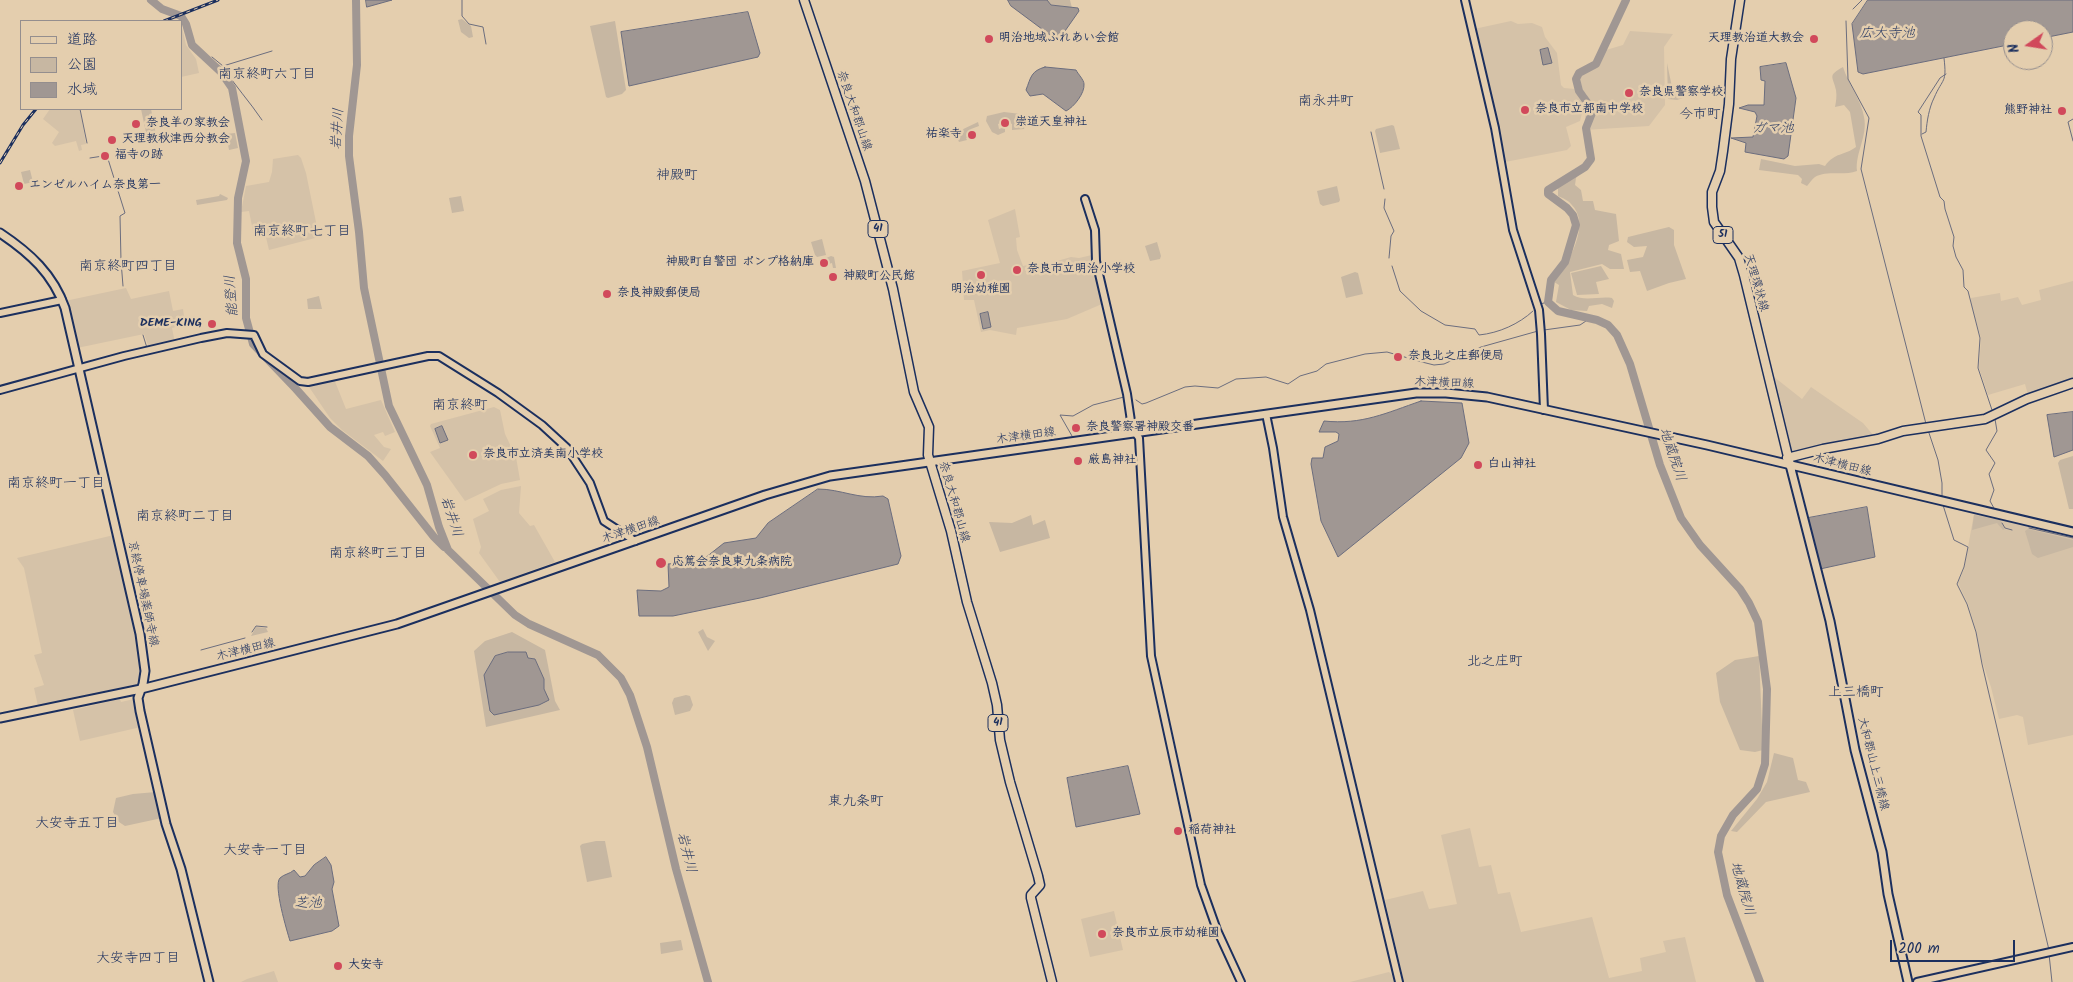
<!DOCTYPE html>
<html>
<head>
<meta charset="utf-8">
<style>
	body { margin:0 }
	#map { position:relative; width:2073px; height:982px; overflow:hidden; background:#e4ceae; font-family:Kalam,"Klee One",sans-serif }
	canvas { display:block }
	.legend { position:absolute; left:20px; top:20px; width:162px; height:90px; box-sizing:border-box; background:#e4ceae; border:1px solid #948e8e; margin:0; padding:6px 9px; list-style:none; font-size:15px; color:#1b2f5e }
	.legend li { display:flex; align-items:center; gap:10px; height:25px }
	.legend b { width:25px; border:1px solid #948e8e }
	.north { position:absolute; left:2003px; top:20px; width:50px; height:50px; box-sizing:border-box; background:#e4ceae; border:1px solid #948e8e; border-radius:50%; rotate:257deg; font-size:14px; font-weight:700; line-height:20px; text-align:center; color:#1b2f5e }
	.north::after { content:''; display:block; margin:auto; width:18px; height:22px; background:#d1495b; clip-path:polygon(50% 0,100% 100%,50% 72%,0 100%) }
	.scale { position:absolute; left:1890px; top:940px; width:125px; height:22px; box-sizing:border-box; border:2px solid #1b2f5e; border-top:0; padding-left:6px; font-size:15px; line-height:18px; white-space:nowrap; color:#1b2f5e; -webkit-text-stroke:4px #e4ceae; paint-order:stroke }
</style>
</head>
<body>
<div id="map">
<canvas width="2073" height="982"></canvas>
<ul class="legend">
<li><b style="height:6px;background:#e4ceae"></b>道路</li>
<li><b style="height:14px;background:#c7b7a2"></b>公園</li>
<li><b style="height:14px;background:#a09793"></b>水域</li>
</ul>
<div class="north">N</div>
<div class="scale">200 m</div>
</div>
<script>
const ctx = document.querySelector('canvas').getContext('2d');
ctx.lineJoin = 'round';
function paint(path, color) {
  ctx.fillStyle = color;
  ctx.fill(path, 'evenodd');
}
function stroke(path, color, width, dash) {
  ctx.strokeStyle = color;
  ctx.lineWidth = width;
  ctx.lineCap = dash ? 'butt' : 'round';
  ctx.setLineDash(dash || []);
  ctx.stroke(path);
}
function drawText(font, color, halo, rows, align = 'center') {
  ctx.font = font + ' Kalam,"Klee One",sans-serif';
  ctx.lineWidth = 5;
  ctx.setLineDash([]);
  ctx.textBaseline = 'middle';
  ctx.strokeStyle = halo;
  ctx.fillStyle = color;
  for (const [text, x, y, turn = 0] of rows) {
    ctx.save();
    ctx.translate(x, y);
    ctx.rotate((+turn || 0) * Math.PI / 180);
    ctx.textAlign = isNaN(turn) ? turn : align;
    if (halo) ctx.strokeText(text, 0, 0);
    ctx.fillText(text, 0, 0);
    ctx.restore();
  }
}
const built = new Path2D(`
	M1511,21L1518,24L1532,23L1542,27L1545,37L1557,53L1561,85L1564,88L1575,89L1586,98L1580,121L1566,127L1571,146L1567,150L1505,162L1474,29Z
	M181,23L186,45L196,59L199,73L181,77Z
	M1630,31L1673,34L1664,47L1665,105L1649,126L1584,130L1587,95L1578,85L1579,74L1597,65L1606,50L1623,45Z
	M50,109H80L86,144L81,145L82,150L79,151L76,141L55,146L52,143L59,132L43,119Z
	M298,155L301,158L306,173L319,237L269,250L264,229L253,231L249,211L241,212L246,186L269,182L272,172L273,159Z
	M1015,209L1020,237L1016,238L1017,250L1023,266L1039,263L1040,266L1071,257L1079,258L1092,255L1102,304L1067,319L1017,328L1016,335L990,330L981,332L974,300H964L962,271L1000,263L988,220Z
	M2073,281V379L2028,395L2025,384L1988,395L1979,368L1981,338L1971,305V298L2000,293L2001,301L2018,297L2022,305L2041,300L2039,290Z
	M126,288L131,299L169,291L173,311L183,309L185,324L172,328L175,343L149,348L144,334L77,348L65,301Z
	M1769,373L1802,399L1811,387L1863,423L1874,436L1793,454L1788,453Z
	M334,379L346,409L381,400L395,432L385,436L383,432L374,435L384,447L391,449L383,461L342,430L330,418L307,384Z
	M494,407L500,410L505,434L516,457L520,480L501,484L465,501L430,452L440,448L430,426L431,424Z
	M521,486L519,513L530,526L534,525L555,562L500,582L479,553L481,547L473,519L489,511L483,499L501,490Z
	M1974,514L2073,537V735L2028,745L2023,717L2017,715L1999,719L1991,687L1982,661L1976,630L1968,604L1958,583L1964,569Z
	M114,535L137,642L141,673V683L38,706L34,688L44,685L34,655L42,653L24,568L17,558Z
	M120,699L121,702L134,699L141,727L80,741L73,710Z
	M1470,828L1479,867L1491,865L1498,894L1510,892L1521,932L1592,917L1609,978L1642,971L1640,958L1666,952L1663,941L1685,937L1696,982H1404L1385,900L1423,891L1429,909L1457,904L1441,835Z
	M1114,911L1123,950L1090,957L1081,919Z
	M274,971L278,982H241L247,979Z
	M1389,972L1392,975L1394,982H1350Z`);
const green = new Path2D(`
	M1047,0H1070L1072,8L1051,5Z
	M462,19L471,26L473,37L469,38L461,32L458,20Z
	M615,21L626,90L622,94L608,98L606,97L590,26Z
	M1667,63L1673,92H1683V98L1677,100L1668,99Z
	M1843,67C1848,83 1862,102 1864,117C1868,136 1855,153 1857,171C1844,176 1827,170 1815,177C1812,179 1809,184 1807,186L1801,183L1802,179L1798,175L1759,170L1761,159L1795,166L1819,164L1825,166C1835,152 1844,156 1856,147L1850,112L1844,105L1835,107C1836,102 1837,96 1836,90C1833,76 1827,76 1843,67Z
	M141,109H151L157,140L148,142Z
	M1004,112L1021,114L1025,126L1024,129L1012,130V124L1007,121L998,124L999,129L1005,127V132L998,135L992,132L986,121L987,116Z
	M978,122L979,126L971,129L973,135L966,138L967,140L959,142L955,133Z
	M1392,125L1394,126L1400,149L1380,153L1375,131L1376,129Z
	M235,133L238,148L229,150L226,134Z
	M1583,166L1584,168L1576,178L1575,185L1581,190L1583,201H1593L1595,210L1616,214L1619,241L1609,245L1608,250L1621,254L1624,269H1610L1602,264L1570,272L1573,295C1584,302 1599,296 1612,298L1614,301L1612,308L1602,304L1589,306L1587,311L1571,310L1556,302L1559,285L1554,282C1568,264 1592,224 1571,204C1568,200 1562,198 1558,196V183Z
	M30,170L33,182L24,184L21,172Z
	M1337,186L1340,200L1339,202L1323,206L1320,204L1317,191Z
	M220,194L228,198L227,200L197,205L196,200L219,196Z
	M461,196L464,211L452,213L449,198Z
	M1669,227L1674,230V245L1686,279L1669,283L1647,291L1640,271L1630,272L1627,260L1643,257L1647,246L1634,247L1627,242L1628,237Z
	M822,239L826,255L817,257L815,255L811,242Z
	M1157,242L1161,256L1160,259L1150,261L1145,246Z
	M831,256L834,257L836,268H833L832,263L825,265L822,262L824,259Z
	M1601,266L1609,279L1596,282L1599,294L1577,295L1571,273Z
	M1355,272L1358,273L1363,294L1346,298L1341,277Z
	M319,296L322,309H308L307,299Z
	M2073,456V509H2069L2058,463L2060,460Z
	M1031,515L1033,525L1045,520L1050,538L1000,552L989,522L1012,523Z
	M1974,515L2000,520L2005,529L2003,530L1997,523L1972,530Z
	M2028,529L2073,540V547L2038,558L2032,554L2025,531Z
	M256,627L266,628L268,632L251,636Z
	M703,629L707,637L715,641L708,651L698,632Z
	M512,632L545,650L555,701L560,710L486,727L474,651L485,641ZM527,658L535,659C540,669 544,678 544,689Z
	M1759,656L1763,750L1755,752L1740,750L1720,702L1716,673L1735,660Z
	M686,695L690,696L693,705L690,711L675,715L672,703L674,698Z
	M1774,753L1793,758L1798,780L1806,782L1810,792L1766,802L1737,832L1731,831L1757,799L1767,782Z
	M156,792L162,818L125,826L119,822L113,812L116,798L133,794Z
	M596,841H605L612,877L587,882L580,846L582,844Z
	M681,940L683,950L661,954L660,943Z`);
const water = new Path2D(`
	M366,0H392L367,7Z
	M1008,0H1047L1051,5L1078,8L1079,11L1058,41L1011,6Z
	M1868,0H2073V32L2043,38V30H2013V44L1863,74L1858,72L1852,24Z
	M748,12L760,53L758,57L629,86L621,32Z
	M1548,48L1552,63L1543,65L1540,50Z
	M1786,63L1796,98L1788,156L1784,159L1745,152L1746,143L1731,138L1753,137L1757,116L1755,112L1739,108L1748,105H1764L1765,81L1761,80L1760,67Z
	M1045,67L1076,70C1078,74 1084,80 1084,84C1085,93 1074,107 1066,111L1043,94L1030,96L1026,90C1031,77 1031,71 1045,67Z
	M988,312L991,327L983,329L980,314Z
	M1421,401L1462,403L1469,443L1461,458L1338,557L1321,521L1311,464L1312,458H1323L1325,447L1338,441L1339,434L1336,432H1319L1324,421C1362,425 1386,413 1421,401Z
	M2073,412V450L2054,457L2047,415Z
	M442,426L448,440L440,443L435,429Z
	M818,489C841,489 859,500 883,496L888,499L901,556L898,564L760,598L673,616H639L637,590L661,591L669,587L668,564L693,562L705,558L724,543L756,538L768,523Z
	M1867,507L1875,557L1820,569L1807,521L1808,518Z
	M508,652H526L528,658L535,659L544,679V689L549,700L539,705L494,715L490,711L484,675L495,656Z
	M1128,766L1140,814L1076,827L1067,778Z
	M326,857L331,865L334,882L332,889L339,926L332,931L290,941C287,931 273,885 280,878C284,874 290,874 294,870L300,877L305,876L314,865Z`);
const stream = new Path2D(`
	M462,0V16L469,24L483,27L486,44
	M1853,9L1862,0
	M1846,21L1848,79L1869,118L1861,169L1926,424
	M212,57L223,66L272,51
	M223,67C235,86 250,102 262,120
	M1946,74L1940,78L1918,112L1921,115V136L1940,197L1944,201L1945,209L1954,237L1953,246L1956,257L1963,270L1964,287L1968,291L1980,338L1978,368L1993,413
	M80,109L87,143
	M2073,119L2068,122L2073,141
	M1371,132L1384,189
	M1922,134L1926,132C1927,121 1929,108 1934,98C1943,77 1947,84 1944,58
	M90,158L103,156L108,159L125,213L120,216L121,261L123,286
	M1385,199L1384,208L1394,231L1391,236L1389,258
	M1392,266L1400,291L1421,311L1445,325L1475,329L1479,335C1499,333 1519,324 1533,311
	M1540,304L1548,302
	M1544,330L1580,325L1589,319
	M143,335L147,348
	M1136,400L1142,404L1146,403L1185,387L1195,386L1218,388L1236,379L1266,377L1288,384L1300,376L1317,371L1326,364L1365,354L1387,352L1422,362L1434,365L1444,364L1481,347L1538,331
	M1995,419L1997,431L1986,450L1995,463L1989,474L1994,490L1990,501L1995,510
	M1928,430L1938,460L1942,483V499
	M1072,436L1060,415L1073,416L1093,405L1124,397
	M1943,505L1954,540L1968,547L1964,567L1957,584L1967,604L1976,632L1982,664L2049,950
	M2002,523L2005,528L2012,530
	M2029,528L2073,538
	M252,632L256,626L267,627
	M201,650L245,638
	M2049,954L2052,982`);
const river = new Path2D(`
	M151,0L162,9L181,16L186,24L192,45L221,72L232,88L246,161L238,198L237,243L246,279V318L253,344L296,389L330,427L368,456L385,475L434,537L444,547
	M356,0L357,65L349,136V156L359,232L364,288L389,406L427,485L439,527L448,550L515,615L529,624L598,655L621,678L630,695L647,747L676,869L708,982
	M1626,0L1596,64L1579,73L1576,79L1579,91L1589,105L1592,113L1586,128L1591,159L1585,167L1548,190V194L1567,208L1573,215L1576,225L1565,262L1551,280L1548,302L1558,311L1597,320L1608,325L1617,335L1630,364L1660,465L1681,518L1700,545L1740,589L1749,603L1758,622L1767,689L1765,764L1757,789L1733,815L1721,836L1718,852L1727,895L1760,982`);
const tertiary = new Path2D(`
	M1465,0L1495,128L1513,230L1539,310L1541,334L1544,410
	M1085,199L1095,230L1096,261L1127,394L1132,428L1139,438L1151,656L1201,885L1217,930L1241,982
	M0,313L62,300
	M0,390L124,356L201,338L227,333L254,335L263,354L300,381L308,382L428,356H439L498,393L542,425L567,448L590,483L604,521L635,541
	M1266,414L1273,448L1283,517L1310,610L1399,982
	M1917,982L2073,947`);
const secondary = new Path2D(`
	M0,233C30,253 53,274 65,308L140,634L145,671L143,684L138,698L140,711L166,824L181,869L209,982
	M1790,465L1830,621L1855,750L1882,852L1888,894L1908,982
	M0,718L141,689L397,624L765,495L830,476L1416,393H1446L1487,397L1707,445L2073,532`);
const primary = new Path2D(`
	M804,0L865,181L893,289L914,392L929,427L928,455L951,531L967,602L992,683L997,705L1000,740L1010,782L1038,876L1040,885L1031,895V898L1052,982
	M1740,0L1731,59L1729,104L1723,151L1720,171L1712,192V207L1714,222L1739,258L1744,275L1790,465
	M1787,458L1823,449L1878,439L1903,431L1985,419L2027,399L2073,383`);
const rail = new Path2D(`
	M164,21L218,0
	M0,163L23,125L36,109`);
const markers = [
	[989,39,5,"#d1495b"],
	[1814,39,5,"#d1495b"],
	[1629,93,5,"#d1495b"],
	[1525,110,5,"#d1495b"],
	[2062,111,5,"#d1495b"],
	[1005,123,5,"#d1495b"],
	[136,124,5,"#d1495b"],
	[972,135,5,"#d1495b"],
	[112,140,5,"#d1495b"],
	[105,156,5,"#d1495b"],
	[19,186,5,"#d1495b"],
	[824,263,5,"#d1495b"],
	[1017,270,5,"#d1495b"],
	[981,275,5,"#d1495b"],
	[833,277,5,"#d1495b"],
	[607,294,5,"#d1495b"],
	[212,324,5,"#d1495b"],
	[1398,357,5,"#d1495b"],
	[1076,428,5,"#d1495b"],
	[473,455,5,"#d1495b"],
	[1078,461,5,"#d1495b"],
	[1478,465,5,"#d1495b"],
	[661,563,6,"#d1495b"],
	[1178,831,5,"#d1495b"],
	[1102,934,5,"#d1495b"],
	[338,966,5,"#d1495b"]
];
const shields = [
	[878,229,20],
	[1723,235,20],
	[998,723,20]
];
const shieldNames = [
	["41",878,229],
	["51",1723,235],
	["41",998,723]
];
const poiNames = [
	["明治地域ふれあい会館",999,39],
	["天理教治道大教会",1804,39,"right"],
	["奈良県警察学校",1639,93],
	["奈良市立都南中学校",1535,110],
	["熊野神社",2052,111,"right"],
	["崇道天皇神社",1015,123],
	["奈良羊の家教会",146,124],
	["祐楽寺",962,135,"right"],
	["天理教秋津西分教会",122,140],
	["福寺の跡",115,156],
	["エンゼルハイム奈良第一",29,186],
	["神殿町自警団 ポンプ格納庫",814,263,"right"],
	["奈良市立明治小学校",1027,270],
	["神殿町公民館",843,277],
	["明治幼稚園",981,290,"center"],
	["奈良神殿郵便局",617,294],
	["DEME-KING",202,324,"right"],
	["奈良北之庄郵便局",1408,357],
	["奈良警察署神殿交番",1086,428],
	["奈良市立済美南小学校",483,455],
	["厳島神社",1088,461],
	["白山神社",1488,465],
	["応篤会奈良東九条病院",672,563],
	["稲荷神社",1188,831],
	["奈良市立辰市幼稚園",1112,934],
	["大安寺",348,966]
];
const streetNames = [
	["奈良大和郡山線",853,111,71],
	["天理環状線",1755,283,74],
	["木津横田線",1444,384,2],
	["木津横田線",1026,437,-8],
	["木津横田線",1842,466,14],
	["奈良大和郡山線",953,502,74],
	["木津横田線",631,531,-19],
	["京終停車場薬師寺線",142,594,78],
	["木津横田線",246,651,-14],
	["大和郡山上三橋線",1872,764,76]
];
const waterNames = [
	["広大寺池",1887,35],
	["岩井川",339,129,-86],
	["ガマ池",1773,130],
	["能登川",233,296,-94],
	["地蔵院川",1671,455,71],
	["岩井川",450,517,72],
	["岩井川",685,853,76],
	["地蔵院川",1741,889,74],
	["芝池",308,905]
];
const neighbourhoodNames = [
	["南京終町六丁目",267,76],
	["南永井町",1326,103],
	["今市町",1700,116],
	["神殿町",677,177],
	["南京終町七丁目",302,233],
	["南京終町四丁目",128,268],
	["南京終町",460,407],
	["南京終町一丁目",56,485],
	["南京終町二丁目",185,518],
	["南京終町三丁目",378,555],
	["北之庄町",1495,663],
	["上三橋町",1856,694],
	["東九条町",856,803],
	["大安寺五丁目",77,825],
	["大安寺一丁目",265,852],
	["大安寺四丁目",138,960]
];
paint(built, '#d5c2a8');
paint(green, '#c7b7a2');
paint(water, '#a09793');
stroke(water, '#6b6d7e', 1);
stroke(stream, '#6b6d7e', 1);
stroke(river, '#a09793', 8);
stroke(tertiary, '#1b2f5e', 10);
stroke(secondary, '#1b2f5e', 11);
stroke(primary, '#1b2f5e', 11);
stroke(tertiary, '#e4ceae', 6);
stroke(secondary, '#e4ceae', 7);
stroke(primary, '#e4ceae', 8);
stroke(rail, '#1b2f5e', 3);
stroke(rail, '#e4ceae', 1, [4]);
for (const [x, y, r, color] of markers) {
  const dot = new Path2D();
  dot.arc(x, y, r, 0, 2 * Math.PI);
  ctx.fillStyle = color;
  ctx.fill(dot);
  stroke(dot, '#e4ceae', 2);
}
for (const [x, y, w] of shields) {
  const box = new Path2D();
  box.roundRect(x - w / 2, y - 8.5, w, 17, 4);
  ctx.fillStyle = '#e4ceae';
  ctx.fill(box);
  stroke(box, '#1b2f5e', 1);
}
drawText('bold 11px', '#1b2f5e', null, shieldNames);
drawText('bold 12px', '#1b2f5e', '#e4ceae', poiNames, 'left');
drawText('12px', '#1b2f5e', '#e4ceae', streetNames);
drawText('italic 14px', '#2f3f66', '#e4ceae', waterNames);
drawText('14px', '#1b2f5e', '#e4ceae', neighbourhoodNames);
</script>
</body>
</html>
